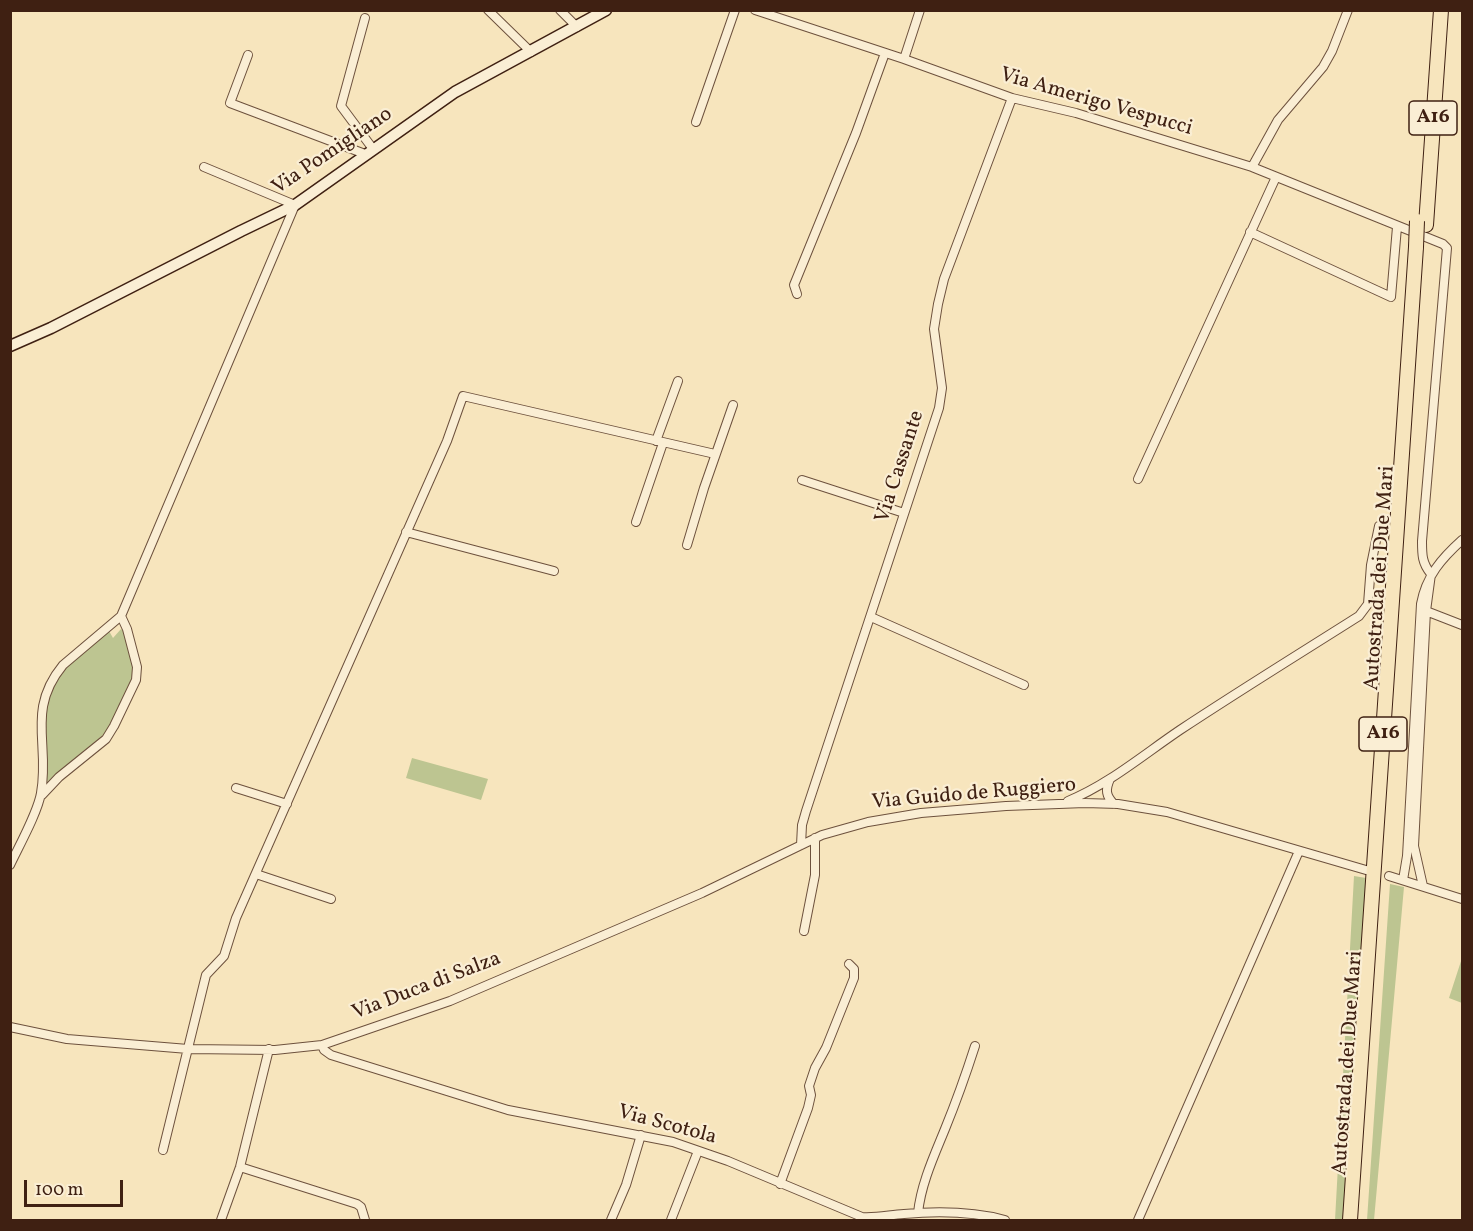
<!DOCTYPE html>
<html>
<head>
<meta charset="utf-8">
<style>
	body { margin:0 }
	#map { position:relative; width:1473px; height:1231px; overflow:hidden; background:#f7e5bd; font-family:Vollkorn,serif }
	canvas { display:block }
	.frame { position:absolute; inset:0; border:12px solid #3f2012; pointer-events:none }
	.scale { position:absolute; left:24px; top:1180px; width:99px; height:27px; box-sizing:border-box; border:3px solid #3f2012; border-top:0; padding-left:8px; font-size:18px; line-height:21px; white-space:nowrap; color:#3f2012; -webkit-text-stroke:4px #faeed4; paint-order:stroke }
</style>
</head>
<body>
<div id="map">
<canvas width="1473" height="1231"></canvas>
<div class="frame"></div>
<div class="scale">100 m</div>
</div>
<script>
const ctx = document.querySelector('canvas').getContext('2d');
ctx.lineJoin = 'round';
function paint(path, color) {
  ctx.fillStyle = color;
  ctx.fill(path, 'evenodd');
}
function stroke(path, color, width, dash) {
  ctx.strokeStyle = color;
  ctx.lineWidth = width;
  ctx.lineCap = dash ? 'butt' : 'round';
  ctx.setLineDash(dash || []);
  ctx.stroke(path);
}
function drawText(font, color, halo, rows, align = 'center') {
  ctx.font = font + ' Vollkorn,serif';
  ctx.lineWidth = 4.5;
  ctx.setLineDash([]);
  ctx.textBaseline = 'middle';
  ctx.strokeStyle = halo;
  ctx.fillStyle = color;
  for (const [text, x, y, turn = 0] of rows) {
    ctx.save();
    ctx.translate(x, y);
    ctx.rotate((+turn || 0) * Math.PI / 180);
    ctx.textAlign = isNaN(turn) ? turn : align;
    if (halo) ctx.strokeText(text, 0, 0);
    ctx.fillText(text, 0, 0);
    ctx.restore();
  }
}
const green = new Path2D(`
	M121,629L125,632C128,644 133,657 133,670C133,683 110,728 100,739L47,782C49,740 35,705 64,668L109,631L113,638Z
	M412,758L488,779L481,800L406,778Z
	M1354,876L1366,878L1344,1220H1335Z
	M1390,884L1404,887L1374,1220H1367Z
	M1462,958V1003L1449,998Z`);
const street = new Path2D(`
	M488,10L531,52
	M560,10L577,27
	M755,10L904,59L1012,98L1076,113L1252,167L1278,120L1323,67L1332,51L1348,10
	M365,18L341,106L373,149
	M248,55L230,103L365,154
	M904,59L920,10
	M696,122L735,10
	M1252,167L1443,244L1447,248L1422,541C1422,555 1422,563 1431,574L1426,611L1414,846L1423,886
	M1250,232L1391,297L1397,227
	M797,294L794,285L856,133L885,53
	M656,441L678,381
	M1138,479L1276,177
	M802,480L904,513
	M636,522L663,443
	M406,532L554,571
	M687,545L704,488L733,405
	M1426,611L1462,625
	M871,617L1024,685
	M1110,779C1105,790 1106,796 1114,804
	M236,788L287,804
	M42,795L59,777L106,739L114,726L136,680L137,667L127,629L121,616
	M1068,801C1109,784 1143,755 1180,730C1239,691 1299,654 1359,616L1368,604L1371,565L1379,526
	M801,845L802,825L806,811L939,408L942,388L934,329L938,304L944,279L1012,98
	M10,865C19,846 38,812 41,793C50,744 26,710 63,665L121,616L124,609L295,205L204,167
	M256,874L331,899
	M1389,876L1462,899
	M1403,880L1407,856L1421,604C1426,576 1442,558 1462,540
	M804,931L815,875V838
	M10,1027L67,1039L188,1049L275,1050L322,1045L450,1001L702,893L822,835L868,822L921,813L1006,806L1085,803L1118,804L1167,812L1366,870
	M322,1045L324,1050L331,1055L508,1110L673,1142L728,1161L862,1217C876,1218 889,1215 904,1214C938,1211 971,1211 1005,1220
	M163,1150L206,975L224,956L236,918L447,441L463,396L715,454
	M240,1167L357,1204L361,1207L365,1220
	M780,1184L808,1108L811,1095L809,1086L815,1068L826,1048L854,978V969L849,964
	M918,1213C921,1184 934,1156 945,1129C956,1102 966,1074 975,1046
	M221,1220L240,1167L269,1049
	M611,1220L626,1185L641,1135
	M671,1220L698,1151
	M1138,1220L1299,851`);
const secondary = new Path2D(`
	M10,346L51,328L241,231L295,205L455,92L606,10`);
const highway = new Path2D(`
	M1426,225L1441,10
	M1350,1220L1416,247`);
const highwayBridge = new Path2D(`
	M1416,247L1417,221`);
const shields = [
	[1433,118,48],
	[1383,734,48]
];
const shieldNames = [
	["A16",1433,118],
	["A16",1383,734]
];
const streetNames = [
	["Via Amerigo Vespucci",1096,103,16],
	["Via Pomigliano",333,152,-34],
	["Via Cassante",901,467,-72],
	["Autostrada dei Due Mari",1381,578,-86],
	["Via Guido de Ruggiero",974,795,-5],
	["Via Duca di Salza",427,987,-21],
	["Autostrada dei Due Mari",1349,1063,-86],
	["Via Scotola",667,1126,15]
];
paint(green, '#bdc591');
stroke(street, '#6d513d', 10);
stroke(secondary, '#3f2012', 13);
stroke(highway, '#3f2012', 16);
stroke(street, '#faeed4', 8);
stroke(secondary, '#faeed4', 10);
stroke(highway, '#f7e5bd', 14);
stroke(highwayBridge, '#3f2012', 16, []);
stroke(highwayBridge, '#f7e5bd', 14);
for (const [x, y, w] of shields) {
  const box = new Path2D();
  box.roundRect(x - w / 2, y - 17, w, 34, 4.5);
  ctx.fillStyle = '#faeed4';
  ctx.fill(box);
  stroke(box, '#3f2012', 1.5);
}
drawText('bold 20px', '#3f2012', null, shieldNames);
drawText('21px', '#3f2012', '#faeed4', streetNames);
</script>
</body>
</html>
